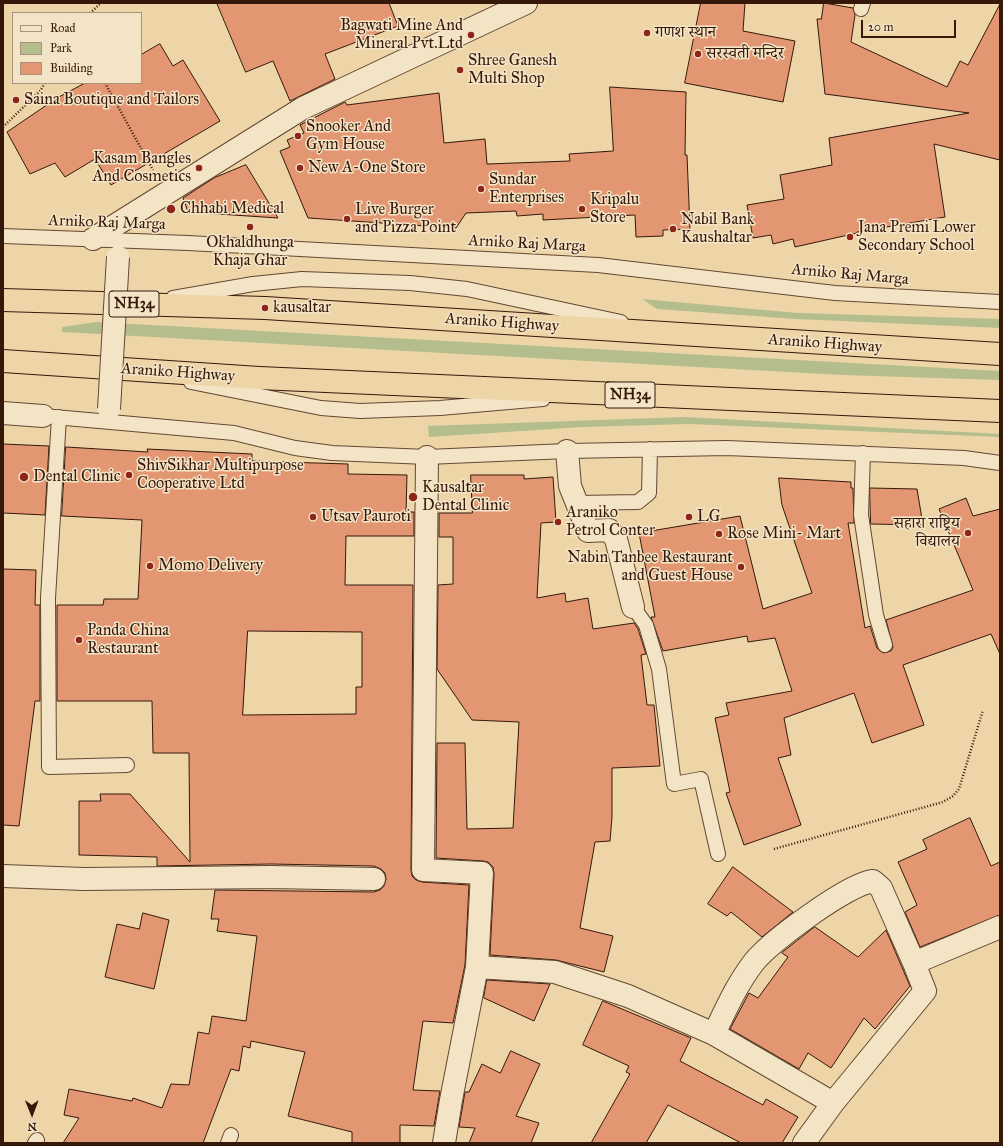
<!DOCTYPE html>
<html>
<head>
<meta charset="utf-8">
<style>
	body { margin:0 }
	#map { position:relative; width:1003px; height:1146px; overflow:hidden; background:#eed5a8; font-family:"IM FELL Great Primer",serif }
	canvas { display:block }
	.frame { position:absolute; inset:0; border:4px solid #36180b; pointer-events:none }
	.legend { position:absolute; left:12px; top:12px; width:130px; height:72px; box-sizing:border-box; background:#f4e4c6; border:1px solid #a8927b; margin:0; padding:5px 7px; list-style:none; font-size:12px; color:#36180b }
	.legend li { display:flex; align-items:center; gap:8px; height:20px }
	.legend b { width:20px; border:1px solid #a8927b }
	.north { position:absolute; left:12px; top:1094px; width:40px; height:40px; -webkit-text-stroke:3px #f4e4c6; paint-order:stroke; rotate:179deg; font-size:11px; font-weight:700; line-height:16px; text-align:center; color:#36180b }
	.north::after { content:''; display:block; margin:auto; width:14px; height:18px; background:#36180b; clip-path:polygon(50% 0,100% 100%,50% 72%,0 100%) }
	.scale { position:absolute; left:861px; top:20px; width:95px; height:18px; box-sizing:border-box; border:2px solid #36180b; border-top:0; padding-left:5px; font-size:12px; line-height:14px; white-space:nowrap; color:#36180b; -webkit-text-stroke:3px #f4e4c6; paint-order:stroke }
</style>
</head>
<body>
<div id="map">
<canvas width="1003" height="1146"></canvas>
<div class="frame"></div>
<ul class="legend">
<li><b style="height:5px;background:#f4e4c6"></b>Road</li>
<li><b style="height:11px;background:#b3be8c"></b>Park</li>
<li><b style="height:11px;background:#e29672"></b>Building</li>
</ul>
<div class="north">N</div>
<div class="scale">20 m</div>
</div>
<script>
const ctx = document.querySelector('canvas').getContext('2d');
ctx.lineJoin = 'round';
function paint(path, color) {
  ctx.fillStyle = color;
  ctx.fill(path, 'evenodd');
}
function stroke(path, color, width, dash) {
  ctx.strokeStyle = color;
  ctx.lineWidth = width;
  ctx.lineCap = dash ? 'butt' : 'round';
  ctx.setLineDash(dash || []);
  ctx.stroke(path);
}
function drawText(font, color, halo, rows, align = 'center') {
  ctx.font = font + ' "IM FELL Great Primer","Noto Serif Devanagari",serif';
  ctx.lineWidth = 3;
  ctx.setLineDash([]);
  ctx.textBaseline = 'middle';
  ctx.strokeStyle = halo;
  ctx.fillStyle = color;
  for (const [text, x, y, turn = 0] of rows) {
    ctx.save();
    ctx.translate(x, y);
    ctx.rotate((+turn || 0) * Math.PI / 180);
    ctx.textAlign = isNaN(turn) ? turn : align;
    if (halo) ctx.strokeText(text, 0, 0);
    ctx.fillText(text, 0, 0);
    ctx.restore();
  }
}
const green = new Path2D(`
	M642,299L798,313L1000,319V328L796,319L657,309Z
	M96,322L1000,371V380L843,375L62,332V327Z
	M685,417L1000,434V437L689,424L583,427L429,437L428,426Z`);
const building = new Path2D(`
	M217,3H389L398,26L325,54L335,79L290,101L273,61L246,72Z
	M701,3H745L743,31L795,41L783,102L685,83Z
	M824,3L853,8L855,15L851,42L947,87L960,61L968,65L1000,4V160L934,144L945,217L857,232V233L795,247L793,239L773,244L771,235L753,238L747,205L784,199L780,175L832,165L829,138L969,113L825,94L817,19H821Z
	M160,44L173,66L183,60L220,121L111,185L95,159L65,177L55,163L30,174L7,132L57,98L85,83H141V55Z
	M610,87L686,92L685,155H687L690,229L663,230V236L636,237L635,215L543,220V214L517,216L516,211L466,213L456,228L308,218L280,151L290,147L287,140L304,133L300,125L345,102L347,105L439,93L444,143L485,139L487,164L570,161L569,154L613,151Z
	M246,165L278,218L188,212L183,198L214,178Z
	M3,444L49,446L45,515L3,513Z
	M66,447L148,452L147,449L252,454V461L348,464V474L407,475L406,512H414V536H346L345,585H413L411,870L412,876L416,880L422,882L469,885L465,965L453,1023L423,1021L413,1090L440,1091L434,1126L400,1125V1143H352V1132L288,1116L305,1052L251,1041L250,1048L243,1046L239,1071L231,1069L203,1143H63L79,1118L64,1115L69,1089L132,1101L133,1098L162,1108L171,1084L189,1085L198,1032L209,1034L212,1016L246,1021L257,936L217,931L219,919H211L215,890L374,892L380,890L384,886L386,879L385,873L381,869L374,866L271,864L157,866V857L79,855V801H101L100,794H130L190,862L189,753H153L152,701H57V605H103L104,599H138L142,520L62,516ZM248,631L362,632V687H356V714L243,715Z
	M471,475H524V479L553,477L556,522L541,523L537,598L565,593L566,602L588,598L593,629L634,623L638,629L646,654L641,655L647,705H654L660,766L612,768V817L610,841L595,842L580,928L613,936L604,972L556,960L490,955L494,874L493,867L488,862L483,861L436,858L437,743H465L467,829L513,828L519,722L472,720L437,669L438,585L453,584V537H439V513H472Z
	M779,478L851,482V488H853L854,523H848L865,628L870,626L877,648L883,653L891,651L893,647L886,620L973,590L939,509L966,498L973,516L1000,509V654L991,634L903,665L924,725L872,743L854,693L784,718L791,755L778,758L801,825L744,845L726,793L730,792L715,718L729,715L726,703L792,691L783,663L775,638L748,642L747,636L663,651L651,617H655L639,533L740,516L763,609L812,593L782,505Z
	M870,488L917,489L923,525L871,524Z
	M3,569L36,570L35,605H40V701H35L19,826L3,825Z
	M970,818L991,866L1000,862V915L920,947L905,912L917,905L898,862L927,849L923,840Z
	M733,867L793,912L762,937L731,912L727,916L708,904Z
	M143,913L169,920L154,989L105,977L117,924L139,929Z
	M815,927L858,957L886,930L910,986L875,1029L864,1018L831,1068L808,1053L799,1069L730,1029L749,993L758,998L788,957L782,953Z
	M487,980L550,984L534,1021L484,998Z
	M603,1001L691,1038L680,1061L763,1105L766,1099L798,1117L782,1143H741L668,1105L646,1143H591L630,1074L626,1072L629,1066L583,1045Z
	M511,1051L540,1064L516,1116L539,1123L531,1143H469L475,1128L459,1127L465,1092H469L482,1064L500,1073Z`);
const path = new Path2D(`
	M90,13L101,3
	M105,83L153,170
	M3,127L40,91L45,83
	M774,849L943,802L953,796L959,789L983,710`);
const lane = new Path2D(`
	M861,9L863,3
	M3,236L188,243L598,265L835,293L1000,302
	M173,298L253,284L302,279L410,283L467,289L621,322
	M191,382L321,408L360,411L440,408L543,399
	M43,416L234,433L295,448L332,453L427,457L567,451L727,448L964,458L1000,463
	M59,417L48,598L49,767L127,765
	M863,453L861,515L876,615L885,645
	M577,503L638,502L649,493L650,449
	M633,607L646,625L659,669L674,784L701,779L718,854
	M35,1143L37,1140
	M228,1143L231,1135`);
const street = new Path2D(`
	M93,239L303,108L526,3
	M3,413L43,416
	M567,451L570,486L588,531L609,530L616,539L633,607
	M427,457L423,870L482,873L477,967L451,1100L444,1143
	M3,876L84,879L271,877L374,879
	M477,967L555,972L628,996L714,1034L833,1103
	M714,1034C726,1009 737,984 754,962C771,941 848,884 873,881L881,888L914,963
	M804,1143L833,1103L925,991L914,963L1000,927`);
const highway = new Path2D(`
	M3,300L265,308L1000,354
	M3,361L259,378L1000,411`);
const streetBridge = new Path2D(`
	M109,409L118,257`);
const markers = [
	[647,33,4,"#8f2418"],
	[471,35,4,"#8f2418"],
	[698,54,4,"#8f2418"],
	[460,70,4,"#8f2418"],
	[16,100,4,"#8f2418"],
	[298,136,4,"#8f2418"],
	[199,168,4,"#8f2418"],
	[300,168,4,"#8f2418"],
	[481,189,4,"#8f2418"],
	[171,209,5,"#8f2418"],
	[582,209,4,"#8f2418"],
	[347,219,4,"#8f2418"],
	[250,227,4,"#8f2418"],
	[673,229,4,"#8f2418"],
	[850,237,4,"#8f2418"],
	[265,308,4,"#8f2418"],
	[129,475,4,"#8f2418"],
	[24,477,5,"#8f2418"],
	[413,497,5,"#8f2418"],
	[313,517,4,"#8f2418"],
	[689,517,4,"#8f2418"],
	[558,522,4,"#8f2418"],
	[968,533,4,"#8f2418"],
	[719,534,4,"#8f2418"],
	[150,566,4,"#8f2418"],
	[741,567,4,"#8f2418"],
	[79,640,4,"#8f2418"]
];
const shields = [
	[134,304,50],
	[630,395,50]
];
const shieldNames = [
	["NH34",134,304],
	["NH34",630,395]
];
const poiNames = [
	["Bagwati Mine And",463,26,"right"],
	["Mineral Pvt.Ltd",463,44,"right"],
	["गणश स्थान",655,33],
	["सरस्वती मन्दिर",706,54],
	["Shree Ganesh",468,61],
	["Multi Shop",468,79],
	["Saina Boutique and Tailors",24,100],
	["Snooker And",306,127],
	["Gym House",306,145],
	["Kasam Bangles",191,159,"right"],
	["And Cosmetics",191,177,"right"],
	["New A-One Store",308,168],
	["Sundar",489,180],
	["Enterprises",489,198],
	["Kripalu",590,200],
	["Store",590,218],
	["Chhabi Medical",180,209],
	["Live Burger",355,210],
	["and Pizza Point",355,228],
	["Nabil Bank",681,220],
	["Kaushaltar",681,238],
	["Jana Premi Lower",858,228],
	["Secondary School",858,246],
	["Okhaldhunga",250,243,"center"],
	["Khaja Ghar",250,261,"center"],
	["kausaltar",273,308],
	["ShivSikhar Multipurpose",137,466],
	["Cooperative Ltd",137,484],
	["Dental Clinic",33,477],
	["Kausaltar",422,488],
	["Dental Clinic",422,506],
	["Araniko",566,513],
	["Petrol Conter",566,531],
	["Utsav Pauroti",321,517],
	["LG",697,517],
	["सहारा राष्ट्रिय",960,524,"right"],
	["विद्यालय",960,542,"right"],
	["Rose Mini- Mart",727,534],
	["Nabin Tanbee Restaurant",733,558,"right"],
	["and Guest House",733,576,"right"],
	["Momo Delivery",158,566],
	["Panda China",87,631],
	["Restaurant",87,649]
];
const streetNames = [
	["Arniko Raj Marga",107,223,2],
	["Arniko Raj Marga",527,244,3],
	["Arniko Raj Marga",850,275,5],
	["Araniko Highway",502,323,4],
	["Araniko Highway",825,344,4],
	["Araniko Highway",178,373,4]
];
paint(green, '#b3be8c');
paint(building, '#e29672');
stroke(building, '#36180b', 1);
stroke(lane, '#644732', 16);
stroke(street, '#644732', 24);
stroke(highway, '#36180b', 24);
stroke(path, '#36180b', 2.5, [1, 2]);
stroke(lane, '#f4e4c6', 14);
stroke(street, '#f4e4c6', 22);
stroke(highway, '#eed5a8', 22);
stroke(streetBridge, '#644732', 24, []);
stroke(streetBridge, '#f4e4c6', 22);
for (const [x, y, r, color] of markers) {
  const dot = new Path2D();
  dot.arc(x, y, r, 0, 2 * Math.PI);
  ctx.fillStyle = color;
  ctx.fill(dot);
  stroke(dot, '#f4e4c6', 1.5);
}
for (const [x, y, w] of shields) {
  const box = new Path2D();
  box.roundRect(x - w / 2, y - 13, w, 26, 3);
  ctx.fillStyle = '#f4e4c6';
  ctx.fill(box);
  stroke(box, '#36180b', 1);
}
drawText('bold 15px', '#36180b', null, shieldNames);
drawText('16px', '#36180b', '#f4e4c6', poiNames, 'left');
drawText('16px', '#36180b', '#f4e4c6', streetNames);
</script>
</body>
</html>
